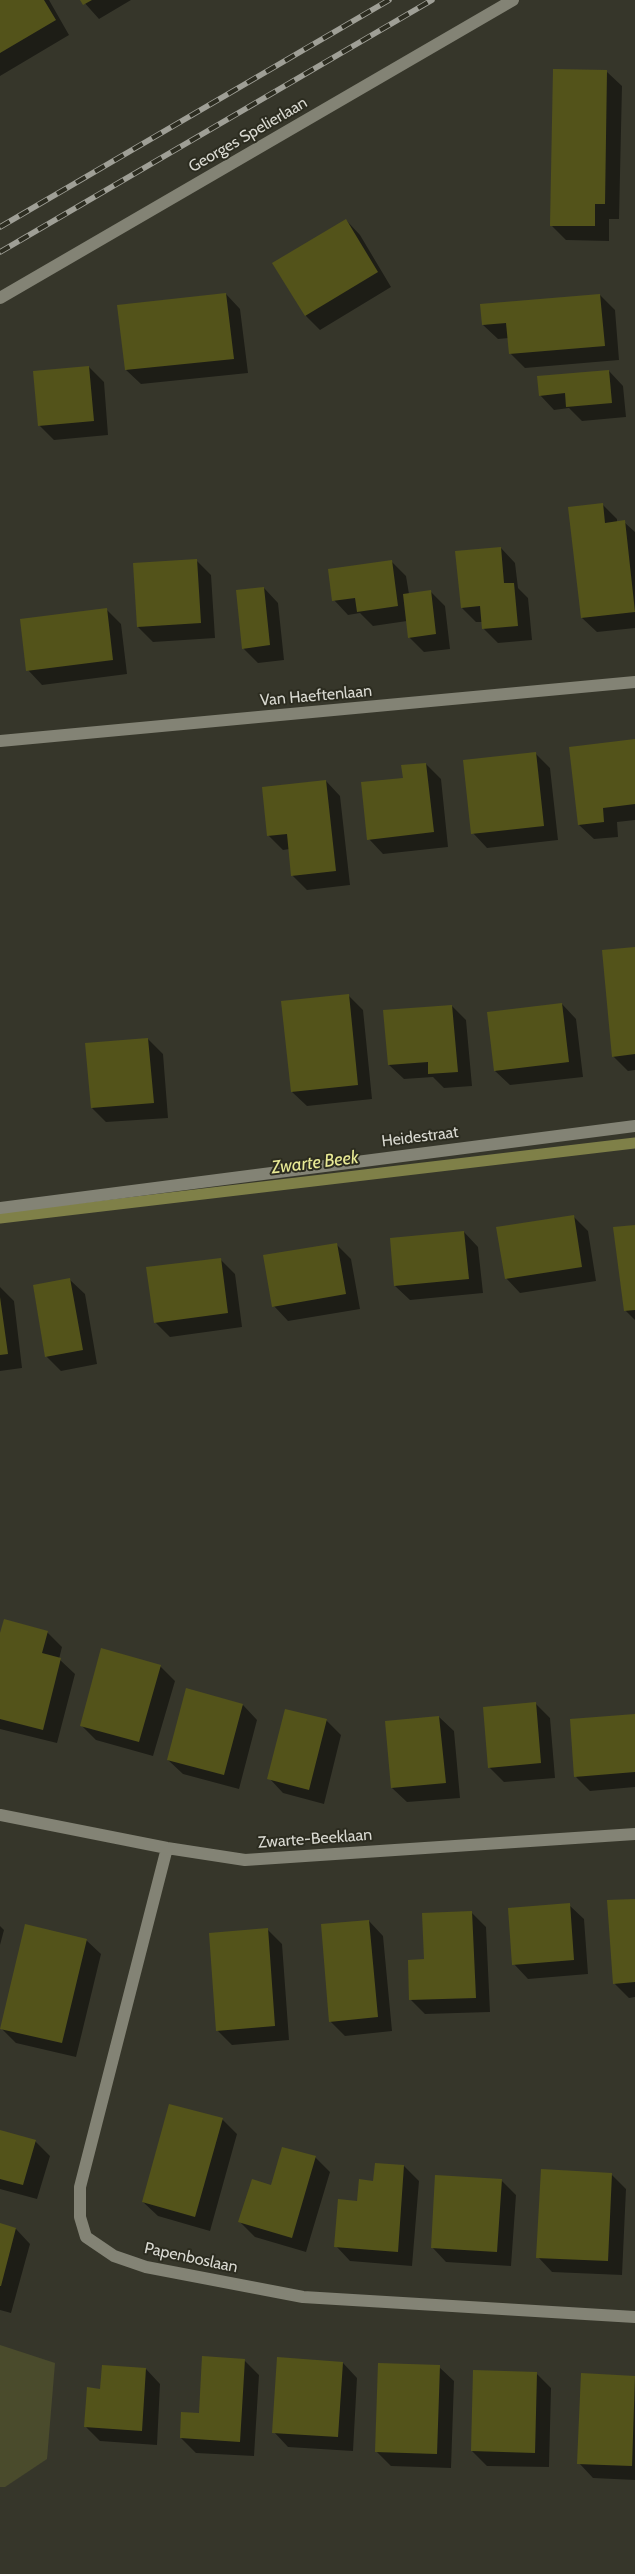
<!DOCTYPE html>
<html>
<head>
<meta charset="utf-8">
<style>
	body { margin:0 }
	canvas { display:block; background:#36362a }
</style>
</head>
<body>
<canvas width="635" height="2574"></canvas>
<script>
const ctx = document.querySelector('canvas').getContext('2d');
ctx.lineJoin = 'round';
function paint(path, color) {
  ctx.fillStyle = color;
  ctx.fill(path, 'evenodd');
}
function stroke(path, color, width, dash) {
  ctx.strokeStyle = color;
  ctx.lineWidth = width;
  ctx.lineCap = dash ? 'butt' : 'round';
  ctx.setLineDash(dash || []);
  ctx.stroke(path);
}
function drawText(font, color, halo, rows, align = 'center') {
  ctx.font = font + ' Cabin,sans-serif';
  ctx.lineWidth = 4;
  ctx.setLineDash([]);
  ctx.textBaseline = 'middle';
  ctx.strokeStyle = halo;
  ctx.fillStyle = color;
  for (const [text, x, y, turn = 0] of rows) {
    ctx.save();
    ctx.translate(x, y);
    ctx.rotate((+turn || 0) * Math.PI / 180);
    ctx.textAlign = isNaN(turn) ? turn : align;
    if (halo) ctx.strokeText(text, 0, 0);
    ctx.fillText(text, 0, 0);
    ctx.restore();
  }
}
const green = new Path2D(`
	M0,2345L55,2363L47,2459L5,2487H0Z`);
const shadow = new Path2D(`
	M0,0H49L69,35L0,76Z
	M82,0H131L99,19Z
	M607,72L622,86L619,219H609V241L566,240L552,226Z
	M346,220L360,235L391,287L320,330L306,316L274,263Z
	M226,294L240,309L248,373L141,384L126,370Z
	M600,295L615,310L619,360L525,368L510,353L509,338L498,339L483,325Z
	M89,367L104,382L108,435L54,440L39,425Z
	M609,371L623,386L626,417L582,421L569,408L554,410L540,395Z
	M602,504L617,519V522H624L635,532V628L597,632L582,618Z
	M501,548L515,563L518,588L528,598L532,640L498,643L483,628L482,622H476L462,608Z
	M196,560L211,575L215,638L153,642L138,627L134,564Z
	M392,562L406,576L409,594L431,592L445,606L450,649L424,652L409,637L407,621L373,626L360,613L348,615L334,600Z
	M264,588L278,603L284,660L258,663L243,648Z
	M106,609L121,624L127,674L42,685L28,670Z
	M635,741V820L617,822L618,837L594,839L579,825Z
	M536,754L550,768L558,840L487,848L473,833Z
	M426,764L441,779L448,847L383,854L369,839L404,779Z
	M326,781L340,796L350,885L307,890L292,875L290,849L283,850L268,835Z
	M635,948V1070L628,1071L613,1056Z
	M348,995L363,1010L372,1099L307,1106L292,1092Z
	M562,1004L576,1019L583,1077L510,1085L495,1071Z
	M452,1006L466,1020L472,1086L444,1088L433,1077L404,1079L389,1065Z
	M148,1039L163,1054L168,1118L106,1122L92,1108Z
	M573,1216L588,1231L596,1281L520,1293L506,1278Z
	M635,1226V1320L625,1310Z
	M464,1232L478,1247L483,1293L410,1300L395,1286Z
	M336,1244L351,1259L360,1309L288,1321L274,1306Z
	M220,1259L235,1274L242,1327L170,1337L155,1322Z
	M70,1280L85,1294L97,1364L61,1371L46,1356Z
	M0,1287L14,1301L22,1368L0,1371Z
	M47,1632L62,1647L59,1659L75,1674L57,1743L0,1729V1638Z
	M160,1666L175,1681L153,1756L96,1740L81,1725Z
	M536,1704L550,1718L555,1778L504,1782L489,1767Z
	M243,1705L257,1720L239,1789L183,1774L168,1760Z
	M635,1716V1787L590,1791L576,1777Z
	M439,1717L454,1731L460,1798L407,1802L392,1788Z
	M326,1720L341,1735L324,1804L283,1793L269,1778Z
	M635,1900V1997L629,1998L614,1983Z
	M569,1905L584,1919L588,1974L528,1979L514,1964Z
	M472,1913L486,1927L490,2012L425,2014L411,2000L425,1961Z
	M369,1921L383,1936L392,2031L345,2036L330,2021Z
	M0,1926L4,1930L0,1945Z
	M268,1930L282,1944L289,2040L232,2045L217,2030Z
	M86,1940L101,1954L76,2057L16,2043L1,2028Z
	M222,2119L237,2134L210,2231L158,2216L143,2202Z
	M0,2131L35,2141L50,2156L37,2199L0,2189Z
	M315,2157L330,2172L306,2252L255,2237L240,2222L272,2186Z
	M404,2166L419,2181L412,2266L350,2261L336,2246L358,2202L374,2182Z
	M611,2174L626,2189L622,2275L552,2272L538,2257Z
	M501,2180L516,2195L511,2266L446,2262L432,2247Z
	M0,2225L16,2229L30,2244L11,2313L0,2310Z
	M244,2360L259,2375L254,2456L196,2453L181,2438Z
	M343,2363L357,2378L353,2451L288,2447L274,2432Z
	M439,2367L454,2381L451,2468L391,2466L376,2451Z
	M146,2369L160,2384L157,2445L100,2441L86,2427L102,2390Z
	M536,2373L551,2388L549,2467L487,2466L472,2451Z
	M635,2377V2480L593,2478L579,2463Z`);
const stream = new Path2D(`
	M0,1218L635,1143`);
const building = new Path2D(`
	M0,0H44L56,20L0,53Z
	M80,0H92L83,5Z
	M553,69L607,70L605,204H595V226H550Z
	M346,219L378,272L305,316L272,263Z
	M226,293L234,359L125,370L117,305Z
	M600,294L605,346L509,354L506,323L482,325L480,304Z
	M89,366L94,421L38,426L33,371Z
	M609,370L612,403L566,407L565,393L539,396L537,376Z
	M603,503L605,523L625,520L635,612L581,618L568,507Z
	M501,547L504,583H514L518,626L482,629L480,606L461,608L455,551Z
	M197,559L201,623L137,627L133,563Z
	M392,560L398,606L357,612L355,598L332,601L328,569Z
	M264,587L270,645L242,649L236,590Z
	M431,590L436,634L408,638L403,594Z
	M107,608L113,660L26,671L20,619Z
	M635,739V804L603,808L604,822L578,825L569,747Z
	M536,752L544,826L471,834L463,760Z
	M426,763L434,832L367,840L361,782L403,778L401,765Z
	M326,780L336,871L291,876L287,834L267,836L262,787Z
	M635,947V1054L612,1057L602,950Z
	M349,994L358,1085L291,1092L281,1001Z
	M562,1003L569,1062L494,1071L487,1012Z
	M452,1005L458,1072L428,1074V1062L388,1065L383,1010Z
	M148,1038L154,1103L91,1108L85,1043Z
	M574,1215L582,1267L505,1279L496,1227Z
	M635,1225V1310L624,1311L613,1227Z
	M464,1231L469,1279L394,1286L390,1238Z
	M337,1243L346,1294L272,1307L263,1255Z
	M221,1258L228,1313L154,1323L146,1267Z
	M70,1278L83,1350L45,1357L33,1285Z
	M0,1297L8,1354L0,1355Z
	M4,1619L48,1631L42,1653L61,1658L43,1730L0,1719V1633Z
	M101,1648L161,1665L139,1742L80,1726Z
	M186,1688L243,1704L224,1775L167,1760Z
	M536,1702L541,1763L488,1768L483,1707Z
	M285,1709L327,1719L309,1790L267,1779Z
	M635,1714V1772L574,1777L570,1719Z
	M439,1716L446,1783L391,1788L385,1721Z
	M635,1899V1982L613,1984L607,1900Z
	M570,1903L574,1960L512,1965L508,1908Z
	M472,1911L476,1998L409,2000L408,1960L424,1959L422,1913Z
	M369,1920L378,2017L329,2022L321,1924Z
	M25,1924L87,1939L62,2043L0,2029Z
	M268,1928L275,2026L216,2031L209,1933Z
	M169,2104L223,2118L195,2217L142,2202Z
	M0,2130L36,2140L23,2185L0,2179Z
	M282,2147L316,2156L292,2238L238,2222L252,2179L271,2185Z
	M375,2163L404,2165L398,2252L334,2247L338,2199L357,2201L359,2179L373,2181Z
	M541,2169L612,2173L608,2261L536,2258Z
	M435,2175L502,2179L497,2252L431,2248Z
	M0,2223L16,2228L1,2286H0Z
	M202,2356L245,2359L240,2442L180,2438L181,2412L199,2413Z
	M277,2357L343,2362L338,2437L272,2433Z
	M378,2363L440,2365L437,2454L375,2452Z
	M102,2365L146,2368L142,2431L84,2427L87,2387L100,2389Z
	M473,2370L537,2372L535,2453L471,2451Z
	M581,2373L635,2376L632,2466L577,2464Z`);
const street = new Path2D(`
	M0,298L513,0
	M0,741L635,682
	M0,1815L167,1848L245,1860L635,1834
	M167,1848L80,2187V2217L86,2237L114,2256L146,2267L303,2297L635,2317`);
const secondary = new Path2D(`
	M0,1208L635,1126`);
const rail = new Path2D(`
	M0,227L389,0
	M0,252L432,0`);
const streetNames = [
	["Georges Spelierlaan",248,135,-30],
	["Van Haeftenlaan",316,696,-5],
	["Heidestraat",420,1137,-7],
	["Zwarte-Beeklaan",315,1839,-4],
	["Papenboslaan",191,2258,12]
];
const waterNames = [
	["Zwarte Beek",315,1163,-7]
];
paint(green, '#4a4b2c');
paint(shadow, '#0007');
stroke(stream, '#7f8048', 11);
paint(building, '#53531a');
stroke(street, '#838375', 12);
stroke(secondary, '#838375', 12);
stroke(rail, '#9f9f96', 5.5);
stroke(rail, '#2c2c20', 4, [11]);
drawText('16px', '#d9d9d1', '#2c2c20', streetNames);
drawText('italic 18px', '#e9ea95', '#2c2c20', waterNames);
</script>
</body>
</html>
